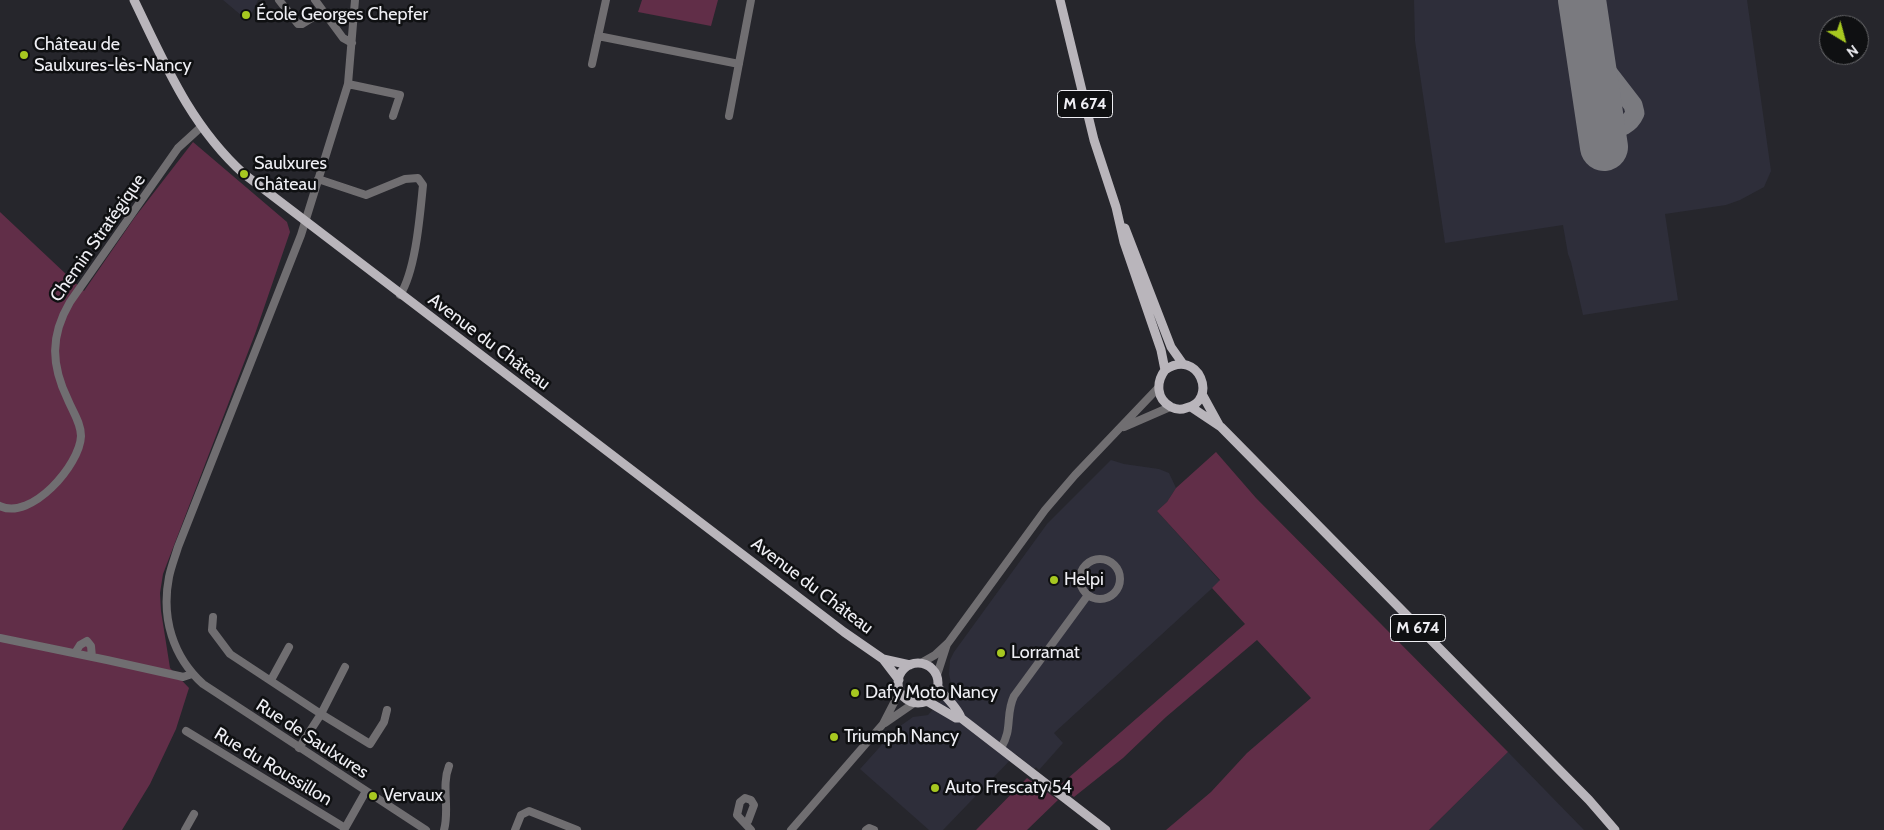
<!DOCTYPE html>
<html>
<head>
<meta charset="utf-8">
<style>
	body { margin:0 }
	#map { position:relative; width:1884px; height:830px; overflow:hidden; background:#26262c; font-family:Cabin,sans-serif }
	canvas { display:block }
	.north { position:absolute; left:1819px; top:15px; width:50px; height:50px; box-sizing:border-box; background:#0f1012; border:1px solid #69696c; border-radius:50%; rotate:143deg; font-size:14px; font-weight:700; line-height:20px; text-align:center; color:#efeff4 }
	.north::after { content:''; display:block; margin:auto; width:18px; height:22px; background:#a7c820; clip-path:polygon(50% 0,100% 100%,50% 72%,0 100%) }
</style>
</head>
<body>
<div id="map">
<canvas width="1884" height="830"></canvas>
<div class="north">N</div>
</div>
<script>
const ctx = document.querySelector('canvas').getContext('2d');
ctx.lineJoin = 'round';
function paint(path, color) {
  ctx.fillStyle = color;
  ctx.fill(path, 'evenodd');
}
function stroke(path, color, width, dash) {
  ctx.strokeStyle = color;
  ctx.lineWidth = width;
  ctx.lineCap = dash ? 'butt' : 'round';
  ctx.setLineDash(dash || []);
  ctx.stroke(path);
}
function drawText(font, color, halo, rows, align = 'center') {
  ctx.font = font + ' Cabin,sans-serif';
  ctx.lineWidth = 5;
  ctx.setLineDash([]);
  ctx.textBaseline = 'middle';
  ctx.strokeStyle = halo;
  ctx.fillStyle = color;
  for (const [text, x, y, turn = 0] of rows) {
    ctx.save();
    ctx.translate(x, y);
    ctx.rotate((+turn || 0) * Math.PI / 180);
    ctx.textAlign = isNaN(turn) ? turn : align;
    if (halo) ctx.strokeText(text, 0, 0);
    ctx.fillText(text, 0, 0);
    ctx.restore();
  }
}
const built = new Path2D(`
	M223,0H258L248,21Z
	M1414,0H1747L1771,171L1764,187L1740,200L1726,205L1665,214L1678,300L1583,315L1571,262L1568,254L1563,225L1445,243L1415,41Z
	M1111,460L1124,464L1159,469L1169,473L1176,488L1167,502L1157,511L1220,581L1054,733L1063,743L1039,770L1036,767L1034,769L1016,754L943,830H929L860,769L896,729L913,717L928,715L952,688L949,674L950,660L954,652L1047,524Z
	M1508,752L1584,830H1429Z`);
const green = new Path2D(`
	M642,0H718L711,26L638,12Z
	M193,142L287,222L290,232L255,334L163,574L160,593L161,611L170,668L189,688L176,729L150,784L122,830H0V212L84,291L135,217Z
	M1216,452L1256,498L1508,752L1429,830H1166L1211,792L1247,753L1311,698L1257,640L1166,717L1123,758L1074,797L1059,786L1245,624L1212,588L1220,580L1157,511L1167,502L1176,488Z
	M1027,778L1058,800L1027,830H976Z`);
const taxiway = new Path2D(`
	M1589,48L1633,105L1635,113C1625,136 1591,133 1591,106C1591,101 1594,95 1595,91`);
const runway = new Path2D(`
	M1582,0L1604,147`);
const minor = new Path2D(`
	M279,0L298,24H302L323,11
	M315,0L343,38L352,43
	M355,0L348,84L301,235L178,547C175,557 171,567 169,577C161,618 173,657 203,684L426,830
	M598,36L739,64
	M592,64L606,0
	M348,84L400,95L393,116
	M729,116L751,0
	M318,179L366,195L405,179L418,178L423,185C420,214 416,270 400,295
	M1124,427L1170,407
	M0,506C31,521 80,465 81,436C81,423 73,412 68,400C51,365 50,336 70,302L178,148L201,127
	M1080 579a20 20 0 1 1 40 0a20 20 0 1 1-40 0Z
	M213,617L212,630L230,654L321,714L345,667
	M0,638L107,660L179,676L183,677L192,674
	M75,653L80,645L87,641L91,646L92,657
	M921,663L935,655L948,643L1045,510L1075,475L1158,388
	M937,675L947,644
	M271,680L289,647
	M885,723L914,703
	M186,731L345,828
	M299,748L321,714L370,744L384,722L387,710
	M1001,748C1013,729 1005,715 1014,696L1088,595
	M745,823L748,821L754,805L751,800L745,798L740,802L737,815L751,830
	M185,830L194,814
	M344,830L366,791
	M444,830C450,809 441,786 449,766
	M515,830L521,815L529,811L577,830
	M791,830L883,724L900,691
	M866,830L869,828L874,830`);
const major = new Path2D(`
	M134,0C165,64 190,125 244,174L844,632L883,659L899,680
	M1060,0L1094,140L1116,207L1124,242L1161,350L1165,370C1156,382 1156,399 1171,407C1175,409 1181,410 1186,408C1219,401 1199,347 1165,370
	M1125,228L1171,347L1183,364
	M1202,394L1219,425
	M1191,407L1221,427L1589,800L1615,830
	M883,659L910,665
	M898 683a20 20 0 1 1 40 0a20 20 0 1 1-40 0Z
	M938,687C944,696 959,709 961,718
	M927,701L956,718H961L1106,830`);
const markers = [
	[246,15,5,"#a7c820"],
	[24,55,5,"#a7c820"],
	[244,174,5,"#a7c820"],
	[1054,580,5,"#a7c820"],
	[1001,653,5,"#a7c820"],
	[855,693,5,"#a7c820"],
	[834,737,5,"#a7c820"],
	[935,788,5,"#a7c820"],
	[373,796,5,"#a7c820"]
];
const shields = [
	[1085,104,55],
	[1418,628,55]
];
const shieldNames = [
	["M 674",1085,104],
	["M 674",1418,628]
];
const poiNames = [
	["École Georges Chepfer",256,15],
	["Château de",34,45],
	["Saulxures-lès-Nancy",34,66],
	["Saulxures",254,164],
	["Château",254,185],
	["Helpi",1064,580],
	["Lorramat",1011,653],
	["Dafy Moto Nancy",865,693],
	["Triumph Nancy",844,737],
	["Auto Frescaty 54",945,788],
	["Vervaux",383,796]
];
const streetNames = [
	["Chemin Stratégique",98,238,-55],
	["Avenue du Château",489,342,37],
	["Avenue du Château",812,586,37],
	["Rue de Saulxures",312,739,33],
	["Rue du Roussillon",273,767,31]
];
paint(built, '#2e2e3a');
paint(green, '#612e48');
stroke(taxiway, '#7a7a7f', 19);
stroke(runway, '#7a7a7f', 48);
stroke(minor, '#706e71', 8);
stroke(major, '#b9b5bb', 9);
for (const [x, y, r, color] of markers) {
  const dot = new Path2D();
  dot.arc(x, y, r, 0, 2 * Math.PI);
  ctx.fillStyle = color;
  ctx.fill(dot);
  stroke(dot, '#0f1012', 2);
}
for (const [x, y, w] of shields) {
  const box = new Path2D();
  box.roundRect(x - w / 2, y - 13.5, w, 27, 4);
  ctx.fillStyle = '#0f1012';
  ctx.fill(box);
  stroke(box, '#efeff4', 1);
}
drawText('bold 16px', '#efeff4', null, shieldNames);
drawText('18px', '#efeff4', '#0f1012', poiNames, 'left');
drawText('18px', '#efeff4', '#0f1012', streetNames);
</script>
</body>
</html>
